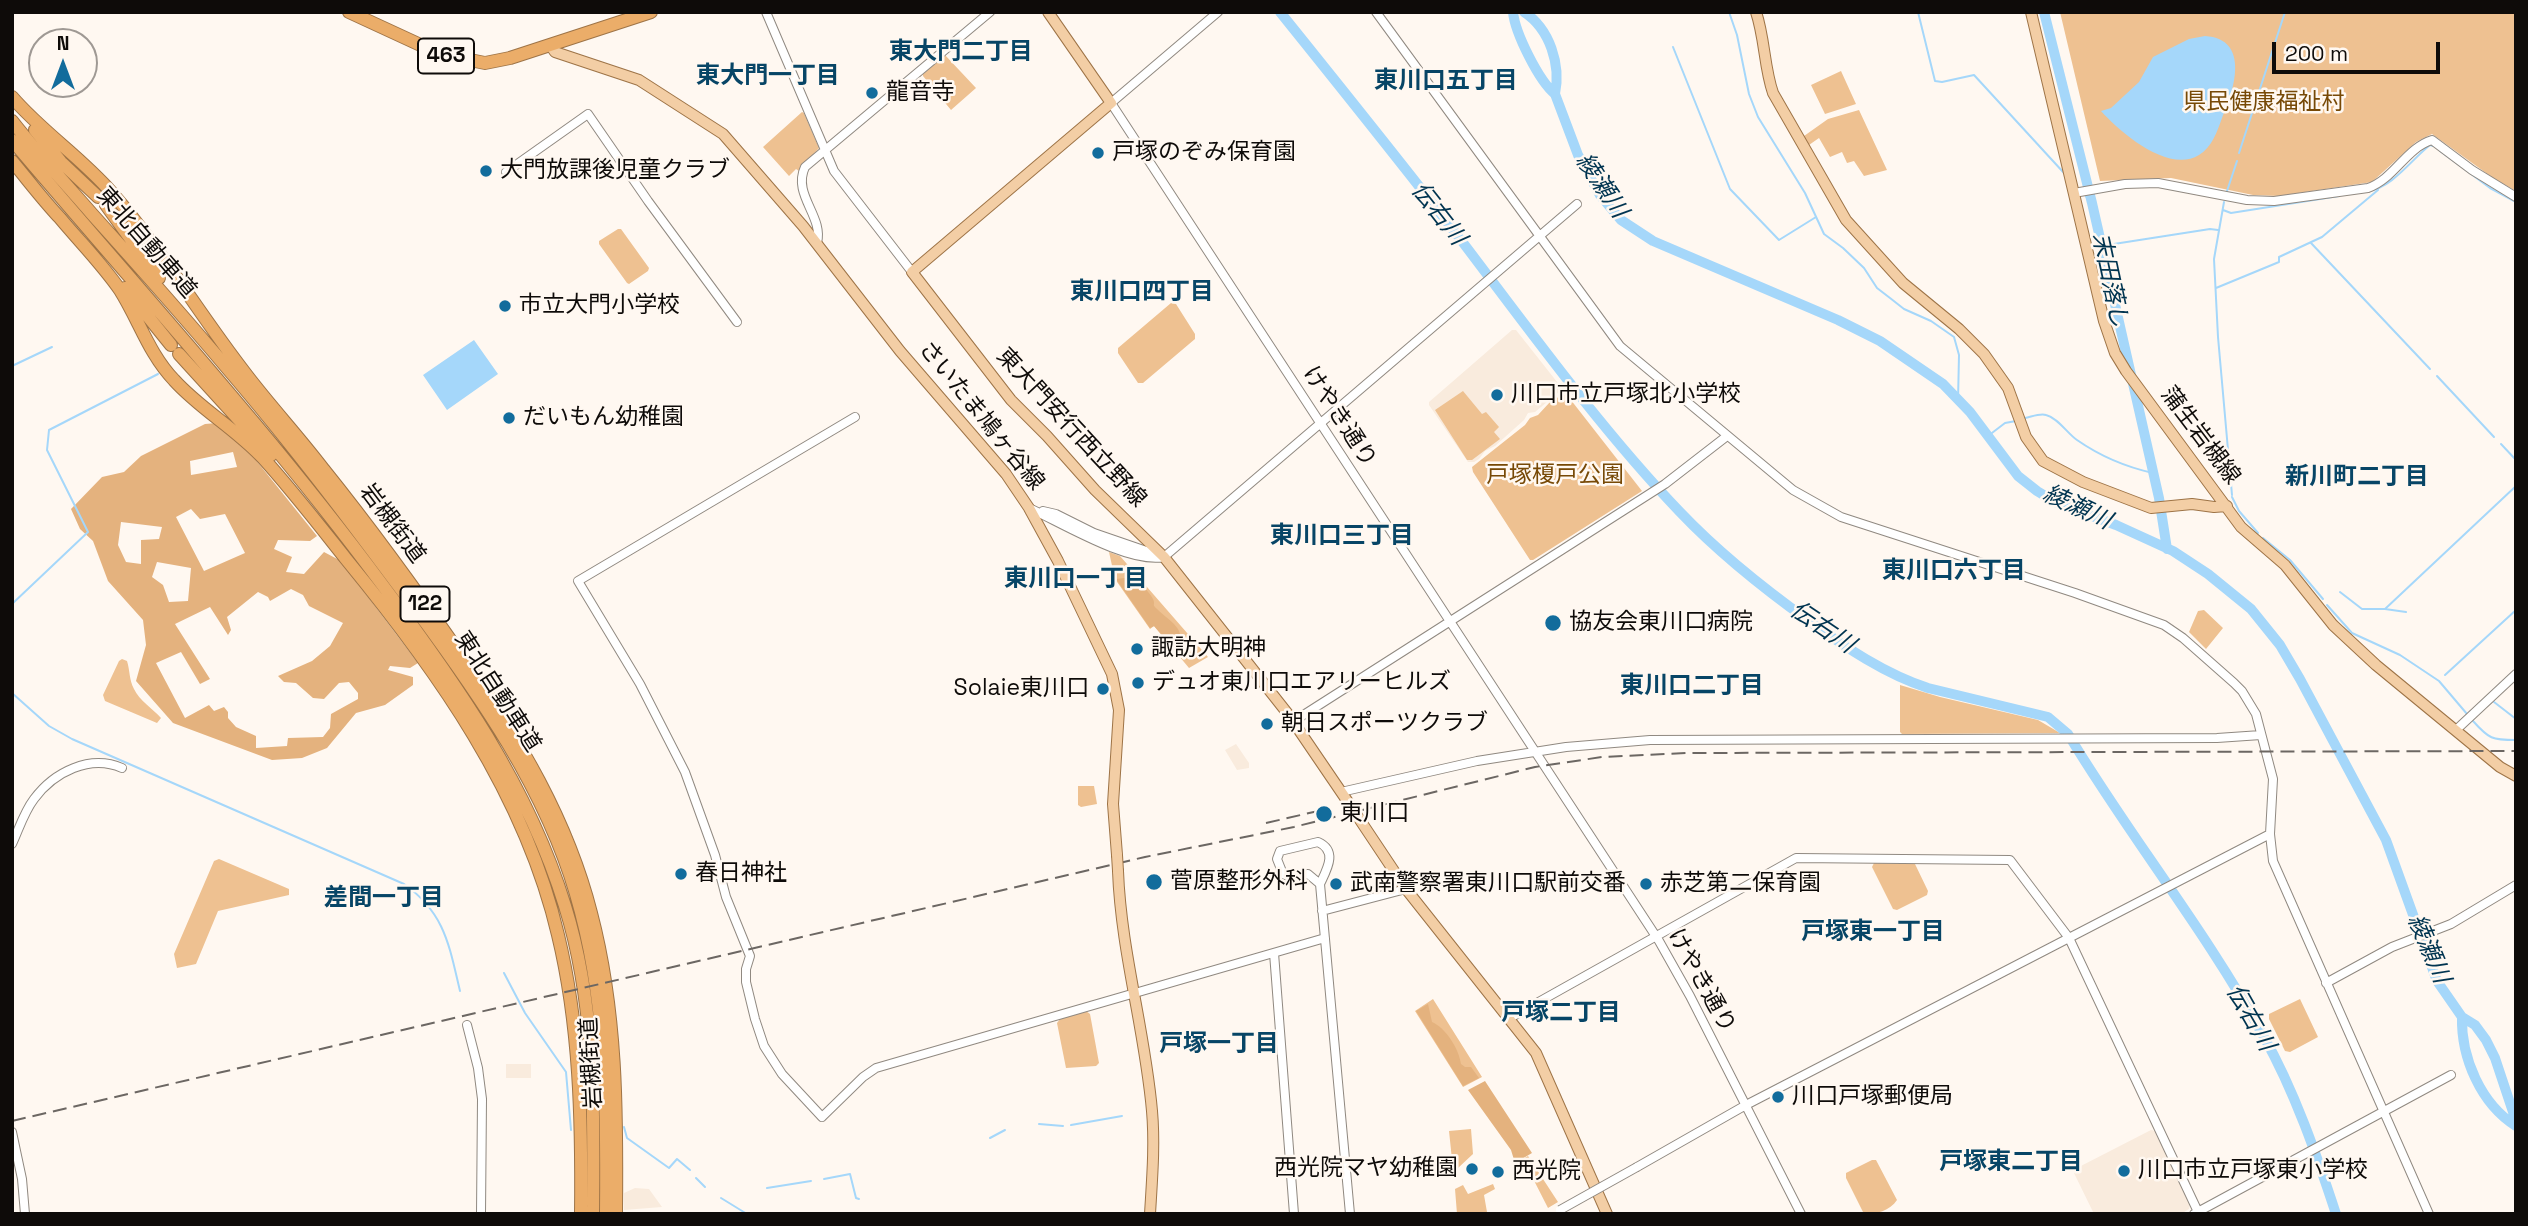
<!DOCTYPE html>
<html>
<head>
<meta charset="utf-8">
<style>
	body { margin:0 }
	#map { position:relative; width:2528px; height:1226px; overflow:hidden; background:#fff8f1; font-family:"Space Grotesk",sans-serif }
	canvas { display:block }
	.frame { position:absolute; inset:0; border:14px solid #0e0b09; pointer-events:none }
	.north { position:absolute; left:28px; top:28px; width:70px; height:70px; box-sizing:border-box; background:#fff8f1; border:2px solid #9f9994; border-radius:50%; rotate:0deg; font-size:19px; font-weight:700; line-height:28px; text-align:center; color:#0e0b09 }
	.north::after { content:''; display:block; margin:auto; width:24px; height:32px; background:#126c9c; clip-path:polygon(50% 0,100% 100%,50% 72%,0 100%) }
	.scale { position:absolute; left:2272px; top:42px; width:168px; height:32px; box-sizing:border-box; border:4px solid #0e0b09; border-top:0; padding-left:9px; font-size:21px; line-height:24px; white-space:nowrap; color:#0e0b09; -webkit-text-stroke:5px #fff8f1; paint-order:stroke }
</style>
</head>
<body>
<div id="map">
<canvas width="2528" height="1226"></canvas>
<div class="frame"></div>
<div class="north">N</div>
<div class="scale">200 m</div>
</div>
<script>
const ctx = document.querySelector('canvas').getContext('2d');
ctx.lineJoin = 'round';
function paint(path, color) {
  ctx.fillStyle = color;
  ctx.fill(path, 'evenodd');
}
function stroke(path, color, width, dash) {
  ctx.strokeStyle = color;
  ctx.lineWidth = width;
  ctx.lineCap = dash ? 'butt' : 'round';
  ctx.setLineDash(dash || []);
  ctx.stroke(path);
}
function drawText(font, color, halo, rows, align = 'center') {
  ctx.font = font + ' "Space Grotesk","Noto Sans JP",sans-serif';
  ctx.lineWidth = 5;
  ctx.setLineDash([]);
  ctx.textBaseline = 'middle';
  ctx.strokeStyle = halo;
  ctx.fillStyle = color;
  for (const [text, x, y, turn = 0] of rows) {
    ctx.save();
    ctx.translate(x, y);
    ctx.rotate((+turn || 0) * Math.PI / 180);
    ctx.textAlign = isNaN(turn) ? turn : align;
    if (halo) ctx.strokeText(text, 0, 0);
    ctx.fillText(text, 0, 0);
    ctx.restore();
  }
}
const built = new Path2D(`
	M1512,330H1516L1561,387L1559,392L1535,412L1528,413L1524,420L1495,446L1485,451L1479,459L1474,462H1468L1429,405V402Z
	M1236,744L1249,763V768L1237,770L1225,750Z
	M506,1064H531V1078H506Z
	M2151,1130L2155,1131L2190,1205L2189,1209L2181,1214H2094L2074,1173L2075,1169Z
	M635,1188L649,1189L662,1207L624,1210V1193Z`);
const green = new Path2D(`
	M2060,12H2516V191L2493,178L2432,134L2416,142L2372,182L2279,196L2253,195L2171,178L2100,181Z
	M945,55L976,88L951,110L923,76V74Z
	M1841,71L1856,104L1825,114L1811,85Z
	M1859,110L1887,170L1864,176L1854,161L1847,163L1842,152L1830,157L1819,138L1809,145L1804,136L1828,119Z
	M802,112L804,113L819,148L799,171L796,169L789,176L763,147Z
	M618,229H621L649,268L648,271L629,284L627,283L599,244V241Z
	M1171,303L1176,304L1195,334V339L1143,383H1138L1118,353V348Z
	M1463,391L1482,414L1486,412L1499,427L1494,432L1500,439L1472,460H1467L1435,410Z
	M1562,395H1567L1642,491L1533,560H1530L1473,472L1472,467L1525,425L1530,418L1538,415L1550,402Z
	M1109,552L1120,556L1208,657L1189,668L1154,626L1150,629L1115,579Z
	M2204,610L2223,628L2206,649L2189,632L2198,611Z
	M122,659L127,661C130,670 129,680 134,689C139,700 153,709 161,718L157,723L105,701L103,695L119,661Z
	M1900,685L1940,697L2038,720L2060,733L1902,734L1900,732Z
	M1078,786H1094L1097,804L1081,807L1078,805Z
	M219,859L289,889V895L218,911L196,964L177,968L174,954L214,861Z
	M1874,863L1915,864L1928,891L1927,895L1897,910L1893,909L1872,867Z
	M1433,999L1482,1077L1463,1087L1415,1011Z
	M2300,999L2318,1037L2290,1052L2285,1051L2269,1019V1014Z
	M1086,1011L1090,1014L1099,1063L1096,1066L1066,1068L1057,1023L1060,1019Z
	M1471,1129L1473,1154L1458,1168L1453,1169L1449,1131Z
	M1528,1156L1558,1202L1548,1208L1523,1159Z
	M1872,1160H1876L1897,1200C1890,1211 1876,1214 1864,1214L1846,1178V1173Z
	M1493,1184L1495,1189L1484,1195L1487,1212L1490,1214H1457L1455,1189L1463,1185L1468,1194Z`);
const forest = new Path2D(`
	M217,423L255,459L317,536L310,541L278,540L274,549L292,557L286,572L304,574L324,552L341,561L418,663L410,668L390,666L388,670L413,677V685L385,705L356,713L327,748L302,758L272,760L173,723L136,681L146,645L143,620L108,581L93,541L80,529L71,509L102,477L124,472L141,456L205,424ZM233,452L237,467L191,475L190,461ZM191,509L200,519L225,514L245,553L204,571L176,517ZM121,522L162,527L159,539L141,540V564L126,562L118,545ZM157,562L191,568L188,601L169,602L163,585L152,577ZM291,589L303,595L309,606L343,623L330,646L312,661L278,676L284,682L296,683L313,698L324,699L339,683L349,682L358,693V699L331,714L330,728L323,737L288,738L287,746L256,748V736L236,727L228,718V712L224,707L214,711L209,705L185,718L156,663L181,652L200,684L210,679L175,624L210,607L228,635L231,630L227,617L258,592L268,597L270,601Z
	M1133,577C1139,583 1149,591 1153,599C1156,606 1151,603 1157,609C1171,623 1186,627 1179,650L1176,651L1154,626L1150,628L1116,579Z
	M1428,1004L1432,1022C1446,1028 1459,1049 1461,1064L1465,1067H1471L1479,1078L1463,1086L1416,1011Z
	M1485,1081L1532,1153L1515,1163L1511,1150L1468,1090Z`);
const water = new Path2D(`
	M2205,36C2251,39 2234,91 2222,118C2217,132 2212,147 2199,155C2168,174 2120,132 2101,111L2111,108L2139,82L2153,57L2189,39Z
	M474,340L498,374L447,410L423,375Z`);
const stream = new Path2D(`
	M1729,12L1737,35L1749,94L1758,117L1805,193L1824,234L1843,248L1864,268L1877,288L1890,298L1904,309L1931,321L1954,337L1959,355L1958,401
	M1918,12L1935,81L1942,82L1974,75L2064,173
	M1673,47L1730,189L1779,240L1816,217
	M2440,151L2490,188L2516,202
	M2239,153L2285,12
	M2227,191L2237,161
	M2368,191C2392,188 2411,160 2430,145L2433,146
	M2085,195L2092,203
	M2224,202L2214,259L2218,337L2232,495
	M2223,210L2231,213L2339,196
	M2311,243L2430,369
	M2101,246L2210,229L2218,230
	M2216,288L2279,262V257L2322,237L2378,190
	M12,366L52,347
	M2437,376L2494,437
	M2025,418C2031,417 2040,413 2046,415C2058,418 2067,433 2077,440C2100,456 2126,467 2153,473
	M1988,436L2005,423L2016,421
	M2501,444L2516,460
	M2232,497L2239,511L2258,533
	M2263,538L2290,560L2323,599
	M2340,592L2362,609H2385L2406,612
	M12,604L88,532L47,450L49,430L158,374
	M2327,605L2352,633L2400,655L2439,681L2467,714
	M2385,609L2516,486
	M2445,675L2516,610
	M12,693L49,726L72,739L404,884C445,913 449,945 460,991
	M1945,696L1946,693
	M2494,702L2516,719
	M2473,721C2489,739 2492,740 2516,740
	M504,973L525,1013L566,1072L571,1130
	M1039,1124L1063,1126
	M1071,1125L1122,1116
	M624,1127L627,1138L669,1168L677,1159L690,1170
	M990,1138L1005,1130
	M696,1178L705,1187
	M824,1179L850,1174L856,1198L859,1199
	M767,1188L811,1181
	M721,1198L747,1214`);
const river = new Path2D(`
	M1280,12C1342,89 1404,166 1464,244C1533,335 1601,429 1680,512C1718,552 1763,588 1809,621C1845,647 1885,674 1928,688L2048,717L2068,734C2130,837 2206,931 2264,1037C2294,1090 2317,1156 2336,1214
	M1513,12C1515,33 1539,81 1555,94
	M1524,12C1550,29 1561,65 1555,94L1578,155L1600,195L1621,220L1653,241L1838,320L1880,341L1943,384L1970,412L2018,476L2037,491L2055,502L2116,525L2173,551L2208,574L2251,609L2280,645L2300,679L2386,840L2437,981L2462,1017L2475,1025L2486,1040L2495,1058L2516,1121
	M2044,12L2092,203L2159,498L2167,549
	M2462,1017C2461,1058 2481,1104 2516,1126`);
const minor = new Path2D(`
	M766,12L834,171L912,272
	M1218,12L1111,103L1659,941L1690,996L1801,1214
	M1376,12L1620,346L1793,490L1841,517L2075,593L2164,625L2183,638L2234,683L2242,691L2256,714L2273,779L2270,834L2273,861L2429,1214
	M506,172L588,114L648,201L737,322
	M2074,193L2125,184L2158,183L2247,200L2274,201L2368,188C2394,179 2406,148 2432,140L2472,170L2516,197
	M817,243C824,216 792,195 805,167L990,12
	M855,417L578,581L640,684L685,772L715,855L726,897L750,956L746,969V982L755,1019L764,1046L782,1074L822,1117L863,1077L876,1068L1325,938
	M1029,508C1062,523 1129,564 1164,557L1577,204
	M1043,511L1056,514L1094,533L1158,555
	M1294,721L1665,484L1727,436
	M2456,730L2516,674
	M1341,792L1477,761L1566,747L1650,740L2217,738L2261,735
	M12,844C19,829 24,812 34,799C54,772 90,754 122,768
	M1320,884L1308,874L1290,877L1283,874L1277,859L1280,851L1318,842C1338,851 1327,869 1320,884L1350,1214
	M1322,911L1406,889
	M1274,953L1294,1214
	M2326,983L2392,947L2451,924L2516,885
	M1510,1018L1796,858L2010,860L2069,938L2199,1214
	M467,1025L478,1068L482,1099L481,1214
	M12,1132L22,1179L25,1214
	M1637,1167L1746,1105L2270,834
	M2194,1214L2451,1075`);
const major = new Path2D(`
	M1048,12L1111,103L912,272L1011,400L1047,436L1095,490L1164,557L1288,714L1350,805
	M1756,12C1765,39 1764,67 1773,93L1846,220L1903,283L1959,329L1984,354L2008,388L2026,437L2043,461L2083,482L2151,508L2192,504L2214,507L2227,506
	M2031,12L2104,321L2115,353L2126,371L2241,527L2285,565L2333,625L2376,665L2500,767L2516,776
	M550,45L555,52L639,80L723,134L803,226L900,351L1006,474L1029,508L1058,561L1112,674L1119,710L1113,804L1117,855
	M1354,811L1406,889L1536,1053L1607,1214
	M1118,871C1121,952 1145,1030 1152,1111C1155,1145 1152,1180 1150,1214`);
const highway = new Path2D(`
	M349,12L440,54L485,63L510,58L651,12
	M12,97C42,132 82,158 112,193C161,249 199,314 245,373C270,406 299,437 324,470C374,532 420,596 465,661C519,740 567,819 591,913C617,1012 617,1112 616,1214
	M12,121C37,153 65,183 92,214C138,265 184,317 228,369C294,446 355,527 415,608C480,696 545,788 576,894C607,999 607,1105 606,1214
	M35,130L61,162L98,197
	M12,140C136,287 266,428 381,583C456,683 528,785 565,906C596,1005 594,1111 593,1214
	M12,161C28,180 43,200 60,218C80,242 102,264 120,290C139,320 149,354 174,380C200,409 235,428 263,458C292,490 319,525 346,559C437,670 525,793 558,935C580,1026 582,1121 581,1214
	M106,205L159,278
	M125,288L171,345
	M179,354L271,455`);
const rail = new Path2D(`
	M1266,823L1331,808
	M12,1121L1145,857L1294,827L1535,767L1602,757L1687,753L2516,751`);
const minorBridge = new Path2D(`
	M1560,1210L1637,1167`);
const majorBridge = new Path2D(`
	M1117,855L1118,871`);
const markers = [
	[872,93,7,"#126c9c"],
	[1098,153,7,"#126c9c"],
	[486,171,7,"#126c9c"],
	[505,306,7,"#126c9c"],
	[1497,395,7,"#126c9c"],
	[509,418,7,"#126c9c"],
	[1553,623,9,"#126c9c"],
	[1137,649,7,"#126c9c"],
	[1138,683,7,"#126c9c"],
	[1103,689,7,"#126c9c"],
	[1267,724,7,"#126c9c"],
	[1324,814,9,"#126c9c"],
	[681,874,7,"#126c9c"],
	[1154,882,9,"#126c9c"],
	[1336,884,7,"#126c9c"],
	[1646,884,7,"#126c9c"],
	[1778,1097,7,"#126c9c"],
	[1472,1169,7,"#126c9c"],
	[2124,1171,7,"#126c9c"],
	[1498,1172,7,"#126c9c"]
];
const shields = [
	[446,56,56],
	[425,604,49]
];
const shieldNames = [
	["463",446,56],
	["122",425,604]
];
const poiNames = [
	["龍音寺",886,93],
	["戸塚のぞみ保育園",1112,153],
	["大門放課後児童クラブ",500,171],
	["市立大門小学校",519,306],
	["川口市立戸塚北小学校",1511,395],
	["だいもん幼稚園",523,418],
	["協友会東川口病院",1569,623],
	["諏訪大明神",1151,649],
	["デュオ東川口エアリーヒルズ",1152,683],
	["Solaie東川口",1089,689,"right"],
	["朝日スポーツクラブ",1281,724],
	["東川口",1340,814],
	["春日神社",695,874],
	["菅原整形外科",1170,882],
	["武南警察署東川口駅前交番",1350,884],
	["赤芝第二保育園",1660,884],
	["川口戸塚郵便局",1792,1097],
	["西光院マヤ幼稚園",1458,1169,"right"],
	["川口市立戸塚東小学校",2138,1171],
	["西光院",1512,1172]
];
const parkNames = [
	["県民健康福祉村",2264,103],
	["戸塚榎戸公園",1555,476]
];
const streetNames = [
	["東北自動車道",146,243,49],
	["さいたま鳩ヶ谷線",981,416,51],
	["けやき通り",1339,417,57],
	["東大門安行西立野線",1071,428,47],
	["蒲生岩槻線",2200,436,53],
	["岩槻街道",392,524,53],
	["東北自動車道",497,692,57],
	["けやき通り",1701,981,61],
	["岩槻街道",592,1063,-93]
];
const neighbourhoodNames = [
	["東大門二丁目",961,52],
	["東大門一丁目",768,76],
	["東川口五丁目",1446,81],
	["東川口四丁目",1142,292],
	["新川町二丁目",2357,477],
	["東川口三丁目",1342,536],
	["東川口六丁目",1954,571],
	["東川口一丁目",1076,579],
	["東川口二丁目",1692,686],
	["差間一丁目",384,898],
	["戸塚東一丁目",1873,932],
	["戸塚二丁目",1561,1013],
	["戸塚一丁目",1219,1044],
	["戸塚東二丁目",2011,1162]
];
const waterNames = [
	["綾瀬川",1601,186,56],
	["伝右川",1438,214,52],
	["末田落し",2109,280,78],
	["綾瀬川",2077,508,25],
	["伝右川",1822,628,34],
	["綾瀬川",2428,949,67],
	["伝右川",2250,1018,60]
];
paint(built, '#f9ebdd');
paint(green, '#eec191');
paint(forest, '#e4b27e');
paint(water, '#a5d7fa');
stroke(stream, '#a5d7fa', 2);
stroke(river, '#a5d7fa', 10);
stroke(minor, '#908981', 10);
stroke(major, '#9e7447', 12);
stroke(highway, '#9e7447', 14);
stroke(minor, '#fff', 8);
stroke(major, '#f3cea5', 10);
stroke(highway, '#ebad69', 12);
stroke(rail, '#6c6763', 2, [14, 7]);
stroke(minorBridge, '#908981', 10, []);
stroke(majorBridge, '#9e7447', 12, []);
stroke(minorBridge, '#fff', 8);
stroke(majorBridge, '#f3cea5', 10);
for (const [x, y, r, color] of markers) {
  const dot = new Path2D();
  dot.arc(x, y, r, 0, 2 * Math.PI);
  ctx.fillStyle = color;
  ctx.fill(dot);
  stroke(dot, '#fff8f1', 2.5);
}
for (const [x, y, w] of shields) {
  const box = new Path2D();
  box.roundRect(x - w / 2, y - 17.5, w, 35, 5);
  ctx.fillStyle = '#fff8f1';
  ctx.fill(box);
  stroke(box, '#0e0b09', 2);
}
drawText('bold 21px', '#0e0b09', null, shieldNames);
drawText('23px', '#0e0b09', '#fff8f1', poiNames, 'left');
drawText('23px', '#774906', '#fff8f1', parkNames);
drawText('23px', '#0e0b09', '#fff8f1', streetNames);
drawText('bold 24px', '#074566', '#fff8f1', neighbourhoodNames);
drawText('italic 24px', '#003450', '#fff8f1', waterNames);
</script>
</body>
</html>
